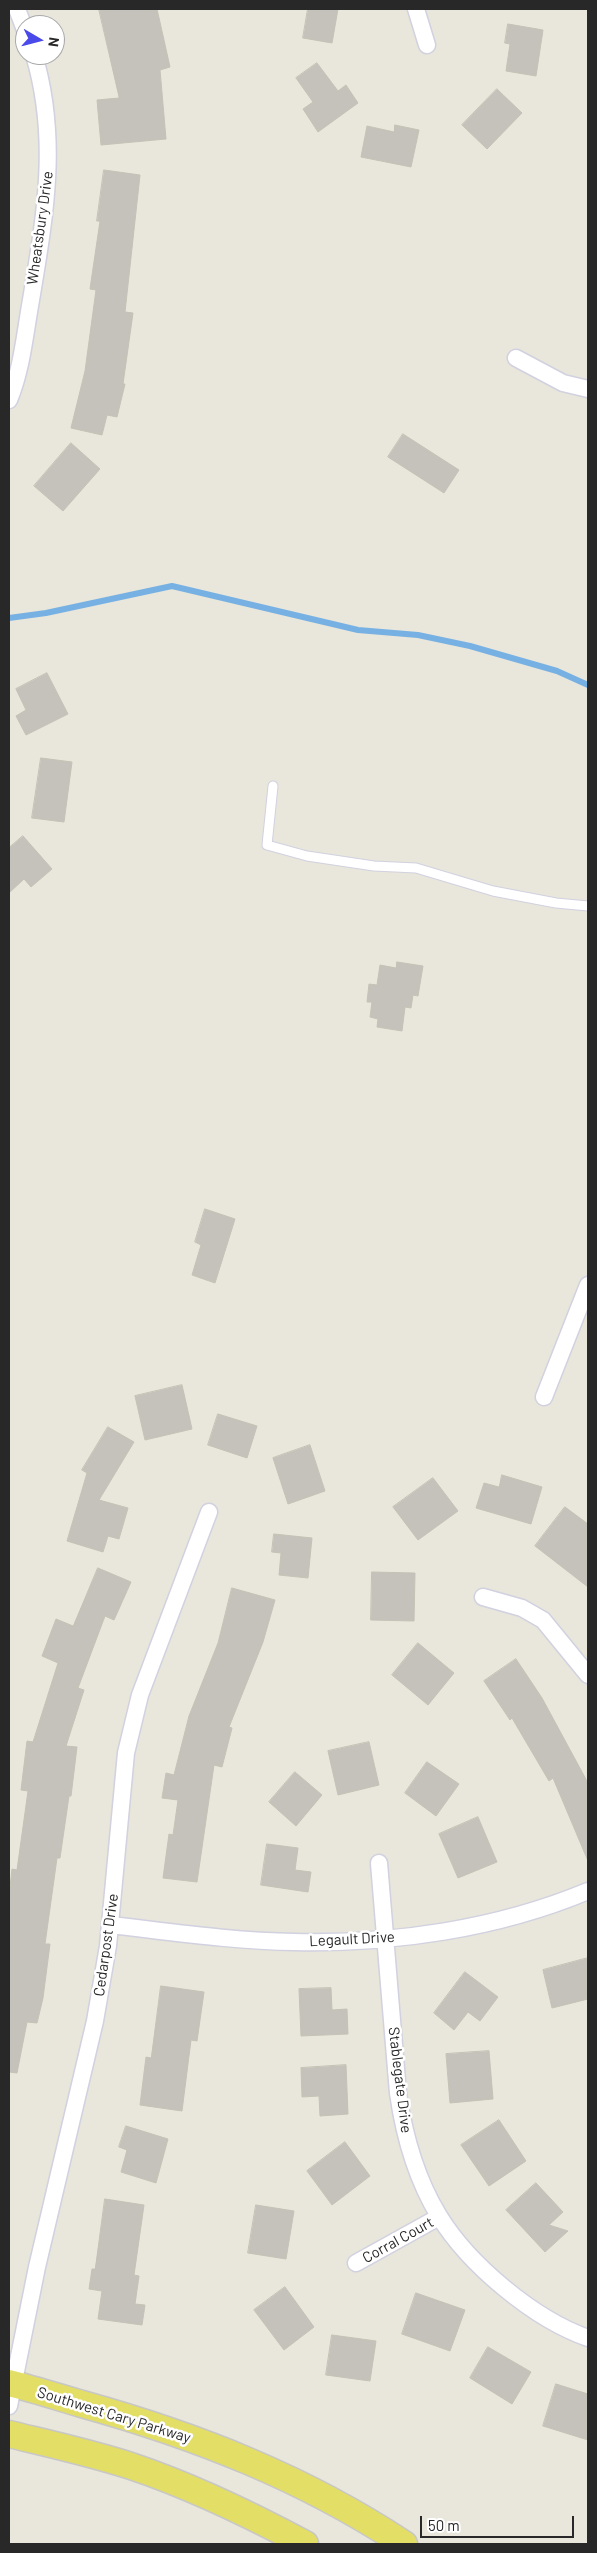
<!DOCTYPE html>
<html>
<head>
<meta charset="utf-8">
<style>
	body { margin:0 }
	#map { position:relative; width:597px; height:2553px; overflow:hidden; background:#e9e6db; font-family:Barlow,sans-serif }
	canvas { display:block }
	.frame { position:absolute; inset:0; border:10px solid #282828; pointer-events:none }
	.north { position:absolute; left:15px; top:15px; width:50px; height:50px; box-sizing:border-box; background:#fff; border:1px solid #a9a9a9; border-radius:50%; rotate:98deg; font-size:14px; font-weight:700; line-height:20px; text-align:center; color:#282828 }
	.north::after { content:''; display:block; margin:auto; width:18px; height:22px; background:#4a49e9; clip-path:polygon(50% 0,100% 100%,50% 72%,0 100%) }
	.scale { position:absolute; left:420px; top:2516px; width:154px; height:22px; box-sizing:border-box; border:2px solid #282828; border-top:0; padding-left:6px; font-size:15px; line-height:18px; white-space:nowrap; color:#282828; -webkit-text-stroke:4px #fff; paint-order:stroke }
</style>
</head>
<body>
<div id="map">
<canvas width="597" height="2553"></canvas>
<div class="frame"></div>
<div class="north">N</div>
<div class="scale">50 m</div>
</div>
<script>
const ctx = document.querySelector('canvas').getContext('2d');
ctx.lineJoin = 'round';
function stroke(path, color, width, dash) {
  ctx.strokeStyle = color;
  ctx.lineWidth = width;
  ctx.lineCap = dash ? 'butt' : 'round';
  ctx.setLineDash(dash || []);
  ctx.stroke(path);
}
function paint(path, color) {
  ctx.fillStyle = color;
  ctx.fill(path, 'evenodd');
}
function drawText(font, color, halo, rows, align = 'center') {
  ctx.font = font + ' Barlow,sans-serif';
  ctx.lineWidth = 5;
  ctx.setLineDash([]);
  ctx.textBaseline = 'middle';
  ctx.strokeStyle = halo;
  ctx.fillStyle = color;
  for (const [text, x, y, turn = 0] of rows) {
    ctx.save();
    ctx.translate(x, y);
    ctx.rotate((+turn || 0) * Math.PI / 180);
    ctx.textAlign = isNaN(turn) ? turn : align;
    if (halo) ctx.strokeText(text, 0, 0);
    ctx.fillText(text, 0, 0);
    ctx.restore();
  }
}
const stream = new Path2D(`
	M9,618L46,613L172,586L358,630L418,635L470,646L557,671L588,685`);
const building = new Path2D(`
	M99,9H157L170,67L160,70L166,139L101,145L97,100L119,98Z
	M308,9H338L332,43L303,38Z
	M508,24L543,30L536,76L506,71L510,44L505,43Z
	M317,63L338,91L346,85L358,103L318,132L303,109L313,102L296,78Z
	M497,89L522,113L487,149L462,125Z
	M395,125L419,130L411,167L361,157L367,126L394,132Z
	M104,170L140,175L125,312L133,313L123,384H125L117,417L107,415L102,435L71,428L85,371L96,290L90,289L100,221H97Z
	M403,434L459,470L444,493L388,457Z
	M71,443L100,469L63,511L34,486Z
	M47,673L68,714L26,735L16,716L26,710L16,689Z
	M41,758L72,762L64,822L32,818Z
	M23,836L52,869L31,887L24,879L9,893V848Z
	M397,962L423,966L418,996L413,995L411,1008L405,1007L402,1031L377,1027L378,1019L370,1017L372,1002H367L369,984L377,985L380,965L396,968Z
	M205,1209L235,1219L215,1283L192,1275L201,1245L195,1242Z
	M182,1385L192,1429L145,1440L135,1396Z
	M218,1414L257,1426L247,1458L208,1445Z
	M108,1427L134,1442L99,1500L128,1508L119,1539L108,1536L103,1552L67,1541L87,1473L82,1470Z
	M310,1445L325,1491L288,1504L273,1458Z
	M502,1475L542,1487L531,1524L476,1508L484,1483L499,1487Z
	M433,1478L458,1511L418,1540L393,1507Z
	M565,1507L588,1524V1587L535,1546Z
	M274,1534L312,1538L308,1578L279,1575L281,1553L272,1552Z
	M98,1568L131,1582L114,1620L105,1616L78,1688L84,1690L66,1746L77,1747L71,1796H69L60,1858H57L45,1944H50L43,1998L37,2023L27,2022L17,2073L9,2072V1896L12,1869L17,1870L28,1791L21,1790L27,1741L33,1742L58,1663L42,1656L56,1619L73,1626Z
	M372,1572L415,1573L414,1621L371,1620Z
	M232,1588L275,1600L263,1642L229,1727L232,1728L222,1767L214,1765L197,1882L163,1878L169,1834L173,1835L178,1800L162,1798L166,1773L174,1775L189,1716L218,1643Z
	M418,1643L454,1673L428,1705L392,1675Z
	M516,1659L542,1698L588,1783V1861L553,1778L549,1781L512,1718L510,1720L484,1681Z
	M369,1742L379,1785L338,1795L328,1751Z
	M427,1762L459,1784L436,1816L405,1793Z
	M295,1772L322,1795L296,1826L269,1802Z
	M478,1817L497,1862L458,1878L439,1834Z
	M267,1844L298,1848L295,1870L311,1872L308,1892L261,1885Z
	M588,1958V1999L552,2008L543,1970Z
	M465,1972L498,1997L480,2021L468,2012L454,2030L434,2013Z
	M161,1986L204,1992L197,2041L191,2040L182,2111L140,2105L146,2057L151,2058Z
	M331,1988L332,2010L347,2009L348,2034L301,2036L299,1989Z
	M489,2051L493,2099L450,2103L446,2054Z
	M346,2065L348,2114L320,2116L319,2096L302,2097L301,2068Z
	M499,2120L526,2161L489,2186L461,2145Z
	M126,2126L168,2139L156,2183L121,2172L127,2150L119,2147Z
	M345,2142L370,2176L332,2205L307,2171Z
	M536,2183L563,2212L549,2225L568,2231L545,2252L506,2210Z
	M105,2199L144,2205L134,2275L139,2276L135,2304L145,2305L142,2325L98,2319L102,2291L89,2289L92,2269H95Z
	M256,2205L294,2211L286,2259L248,2253Z
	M285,2287L314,2327L284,2350L254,2310Z
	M416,2293L465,2310L450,2351L402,2334Z
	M332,2335L376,2341L370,2381L326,2375Z
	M488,2347L531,2372L512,2404L470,2378Z
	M556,2384L588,2394V2440L543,2426Z`);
const lane = new Path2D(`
	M273,786L267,845L307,856L374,866L416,868L493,891L556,903L588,906`);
const street = new Path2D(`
	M17,9L25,30
	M416,9L427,45
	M516,358L563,383L588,389
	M9,400C22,369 25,333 31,300C45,216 59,139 34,55
	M544,1397L588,1285
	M483,1597L522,1608L543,1620L588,1675
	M379,1863L398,2093C404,2135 417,2180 439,2216C469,2265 534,2319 588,2338
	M110,1925C172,1932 233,1941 295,1942C393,1944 497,1929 588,1891
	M356,2263L439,2217
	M9,2406L37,2267L95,2021L108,1946L126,1753L140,1695L209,1512`);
const primary = new Path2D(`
	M9,2383C33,2389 58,2397 82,2404C197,2436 304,2478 404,2544
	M9,2434C50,2444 91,2453 131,2466C191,2486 249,2514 305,2544`);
const streetNames = [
	["Wheatsbury Drive",40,228,-82],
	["Legault Drive",352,1939,-3],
	["Cedarpost Drive",106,1945,-82],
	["Stablegate Drive",400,2080,83],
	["Corral Court",398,2240,-29],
	["Southwest Cary Parkway",114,2415,17]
];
stroke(stream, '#77b1e3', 6);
paint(building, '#c5c2bb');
stroke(building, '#c4c2b5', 1);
stroke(lane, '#d1d1e0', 11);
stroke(street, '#d1d1e0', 19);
stroke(primary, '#c7c7c7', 29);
stroke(lane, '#fff', 9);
stroke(street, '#fff', 16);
stroke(primary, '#e3de66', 26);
drawText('15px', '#282828', '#fff', streetNames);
</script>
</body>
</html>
